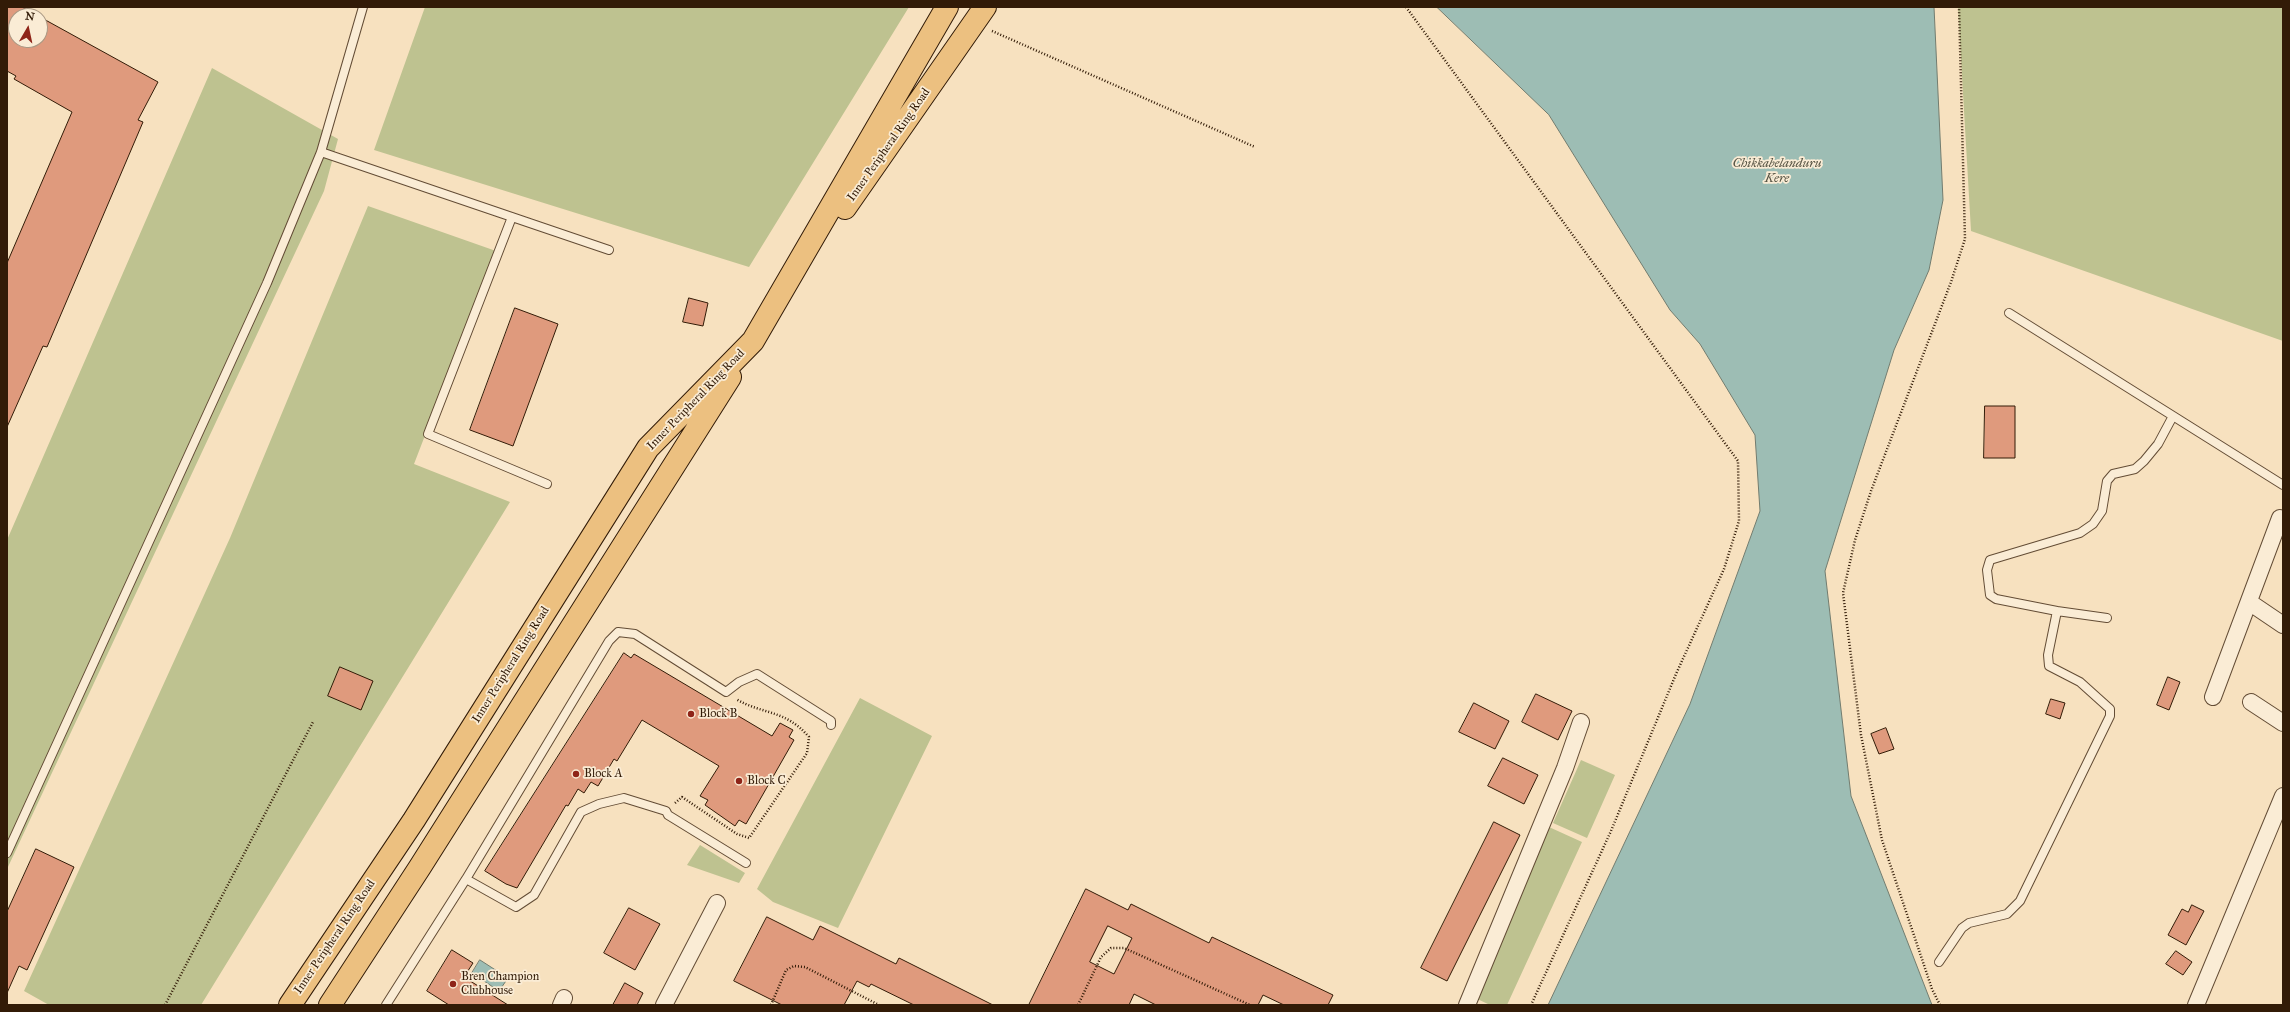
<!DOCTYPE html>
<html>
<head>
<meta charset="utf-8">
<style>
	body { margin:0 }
	#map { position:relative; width:2290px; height:1012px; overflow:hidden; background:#f7e1bf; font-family:"IM FELL Great Primer",serif }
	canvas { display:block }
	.frame { position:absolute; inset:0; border:8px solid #321b07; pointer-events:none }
	.north { position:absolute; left:8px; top:8px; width:40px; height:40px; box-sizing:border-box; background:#faecd5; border:1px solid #aa9883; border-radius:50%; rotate:9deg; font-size:11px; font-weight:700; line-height:16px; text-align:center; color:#321b07 }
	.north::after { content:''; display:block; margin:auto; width:14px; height:18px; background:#8f2418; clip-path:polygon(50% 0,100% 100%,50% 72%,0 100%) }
</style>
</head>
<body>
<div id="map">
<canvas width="2290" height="1012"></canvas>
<div class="frame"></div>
<div class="north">N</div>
</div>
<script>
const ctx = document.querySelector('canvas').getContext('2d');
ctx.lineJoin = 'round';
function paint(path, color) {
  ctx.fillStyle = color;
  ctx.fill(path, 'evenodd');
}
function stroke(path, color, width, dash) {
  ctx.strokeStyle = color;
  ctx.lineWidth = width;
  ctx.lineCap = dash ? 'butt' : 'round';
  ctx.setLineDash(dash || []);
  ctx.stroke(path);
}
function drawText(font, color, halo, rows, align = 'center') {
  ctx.font = font + ' "IM FELL Great Primer",serif';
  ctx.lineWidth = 3.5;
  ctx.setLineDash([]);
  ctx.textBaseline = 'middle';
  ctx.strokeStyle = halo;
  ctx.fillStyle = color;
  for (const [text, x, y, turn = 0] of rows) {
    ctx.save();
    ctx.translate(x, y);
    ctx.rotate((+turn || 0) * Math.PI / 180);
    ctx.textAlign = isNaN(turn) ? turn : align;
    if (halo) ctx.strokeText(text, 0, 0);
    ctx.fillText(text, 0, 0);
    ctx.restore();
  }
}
const green = new Path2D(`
	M425,7H909L749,267L374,150Z
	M1958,7H2283V341L1971,231Z
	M212,68L338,139L324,191L7,869V540Z
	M368,206L496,251L414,464L510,502L201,1005H49L24,991L230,538Z
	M860,698L932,736L838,928L773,902L757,889Z
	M1581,760L1615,775L1587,838L1553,823Z
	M1549,827L1582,842L1507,1005H1490L1471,996Z
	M700,845L745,873L739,883L687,865Z`);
const water = new Path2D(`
	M1437,7H1934L1943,200L1929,270L1894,350L1825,571L1851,796L1932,1005H1548L1690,704L1760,511L1755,435L1700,344L1670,310L1549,115Z
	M480,960L508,978L499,991L472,973Z`);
const building = new Path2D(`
	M7,7H22L39,16H16V40H40V17L158,82L138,120L143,122L47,347L43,346L7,427V263L72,112L14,79L16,76L7,71Z
	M689,298L708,303L703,326L683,322Z
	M515,308L558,324L513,446L470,430Z
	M1985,406H2015V458H1984Z
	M624,653L631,658L634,654L772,736L780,723L793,730L789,737L794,740L746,824L739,820L735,826L705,805L708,800L700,796L719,766L642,720L617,761L614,759L598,786L591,782L584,793L578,789L568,806L566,805L517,888L506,884L485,871Z
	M340,667L373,681L361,710L328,696Z
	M2168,677L2180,682L2169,710L2157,705Z
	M1536,694L1572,711L1558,740L1522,722Z
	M2051,699L2065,703L2060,719L2046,714Z
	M1474,703L1509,721L1495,749L1459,732Z
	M1886,728L1894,749L1879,754L1871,734Z
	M1503,758L1538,775L1524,804L1488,786Z
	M1494,822L1520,835L1447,981L1421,968Z
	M36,849L74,867L27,970L19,966L7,993V912Z
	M1086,889L1128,910L1131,904L1209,943L1212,937L1333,995L1328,1005H1284L1263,995L1258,1005H1156L1134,994L1129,1005H1029ZM1108,926L1132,938L1114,974L1090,962Z
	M2192,905L2204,911L2186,945L2168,935L2182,909L2188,912Z
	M629,908L660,924L635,970L604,953Z
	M767,917L813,940L820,926L896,964L899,958L993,1005H914L871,984L869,987L857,981L844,1005H782L734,981Z
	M452,950L473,963L464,977L508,1005H449L427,991Z
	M2176,951L2192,962L2183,975L2166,964Z
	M625,983L643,993L637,1005H613Z`);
const path = new Path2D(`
	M1406,7L1738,461L1739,521L1724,569L1676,674L1611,831L1531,1005
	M992,31L1255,147
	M675,803L682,797L737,834L749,838L807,753L809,737C785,709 763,715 736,699
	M165,1005L313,722
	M771,1005L786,970L794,966L805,967L879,1005
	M1078,1005L1101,957L1111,948H1124L1250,1005
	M1940,1005L1932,989L1882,840L1861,735L1843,593L1855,540L1871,491L1951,282L1965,239L1959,7`);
const service = new Path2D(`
	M321,152L512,217L428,434L547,484
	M512,217L609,250
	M2009,313L2283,485
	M2057,611L2107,618
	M7,853L267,283L321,152L363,7
	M746,863L668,815L666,811L624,798L599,804L581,812L534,895L516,907L466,879L609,641L618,632L635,634L726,692L739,682L757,674L831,721V725
	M1939,962L1962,928L1969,923L2007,914L2020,901L2110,716V709L2080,682L2049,666L2048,655L2057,611L1996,599L1990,595L1987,570L1990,560L2080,533L2093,524L2102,511L2107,481L2113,474L2135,469L2144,461L2158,444L2173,416
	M386,1005L466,879`);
const minor = new Path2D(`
	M2249,602L2283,625
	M2213,697L2280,518
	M2251,702L2283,723
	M561,1005L564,998
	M664,1005L717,903
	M1467,1005L1565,768L1581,722
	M2196,1005L2283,796`);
const primary = new Path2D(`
	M845,208L985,7
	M290,1005L414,820L648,448L753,341L947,7
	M330,1005L420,867L730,377`);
const markers = [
	[691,714,4,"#8f2418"],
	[576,774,4,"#8f2418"],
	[739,781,4,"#8f2418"],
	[453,984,4,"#8f2418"]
];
const streetNames = [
	["Inner Peripheral Ring Road",889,145,-55],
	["Inner Peripheral Ring Road",696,400,-46],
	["Inner Peripheral Ring Road",511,665,-58],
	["Inner Peripheral Ring Road",335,937,-56]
];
const poiNames = [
	["Block B",699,714],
	["Block A",584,774],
	["Block C",747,781],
	["Bren Champion",461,977],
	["Clubhouse",461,991]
];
const waterNames = [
	["Chikkabelanduru",1777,164],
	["Kere",1777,179]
];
paint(green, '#bec290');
paint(water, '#9dbdb4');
stroke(water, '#727c6f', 1);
paint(building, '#df9a7d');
stroke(building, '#321b07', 1);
stroke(service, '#634c35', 10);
stroke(minor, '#634c35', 18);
stroke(primary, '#321b07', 24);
stroke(path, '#321b07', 2.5, [1, 2]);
stroke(service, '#faecd5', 8);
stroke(minor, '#faecd5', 16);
stroke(primary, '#ecc080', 22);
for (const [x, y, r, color] of markers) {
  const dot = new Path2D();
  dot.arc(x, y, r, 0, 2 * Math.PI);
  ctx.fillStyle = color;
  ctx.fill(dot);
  stroke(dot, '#faecd5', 1.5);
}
drawText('12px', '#321b07', '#faecd5', streetNames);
drawText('12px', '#321b07', '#faecd5', poiNames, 'left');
drawText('italic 13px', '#575444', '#faecd5', waterNames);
</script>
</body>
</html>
